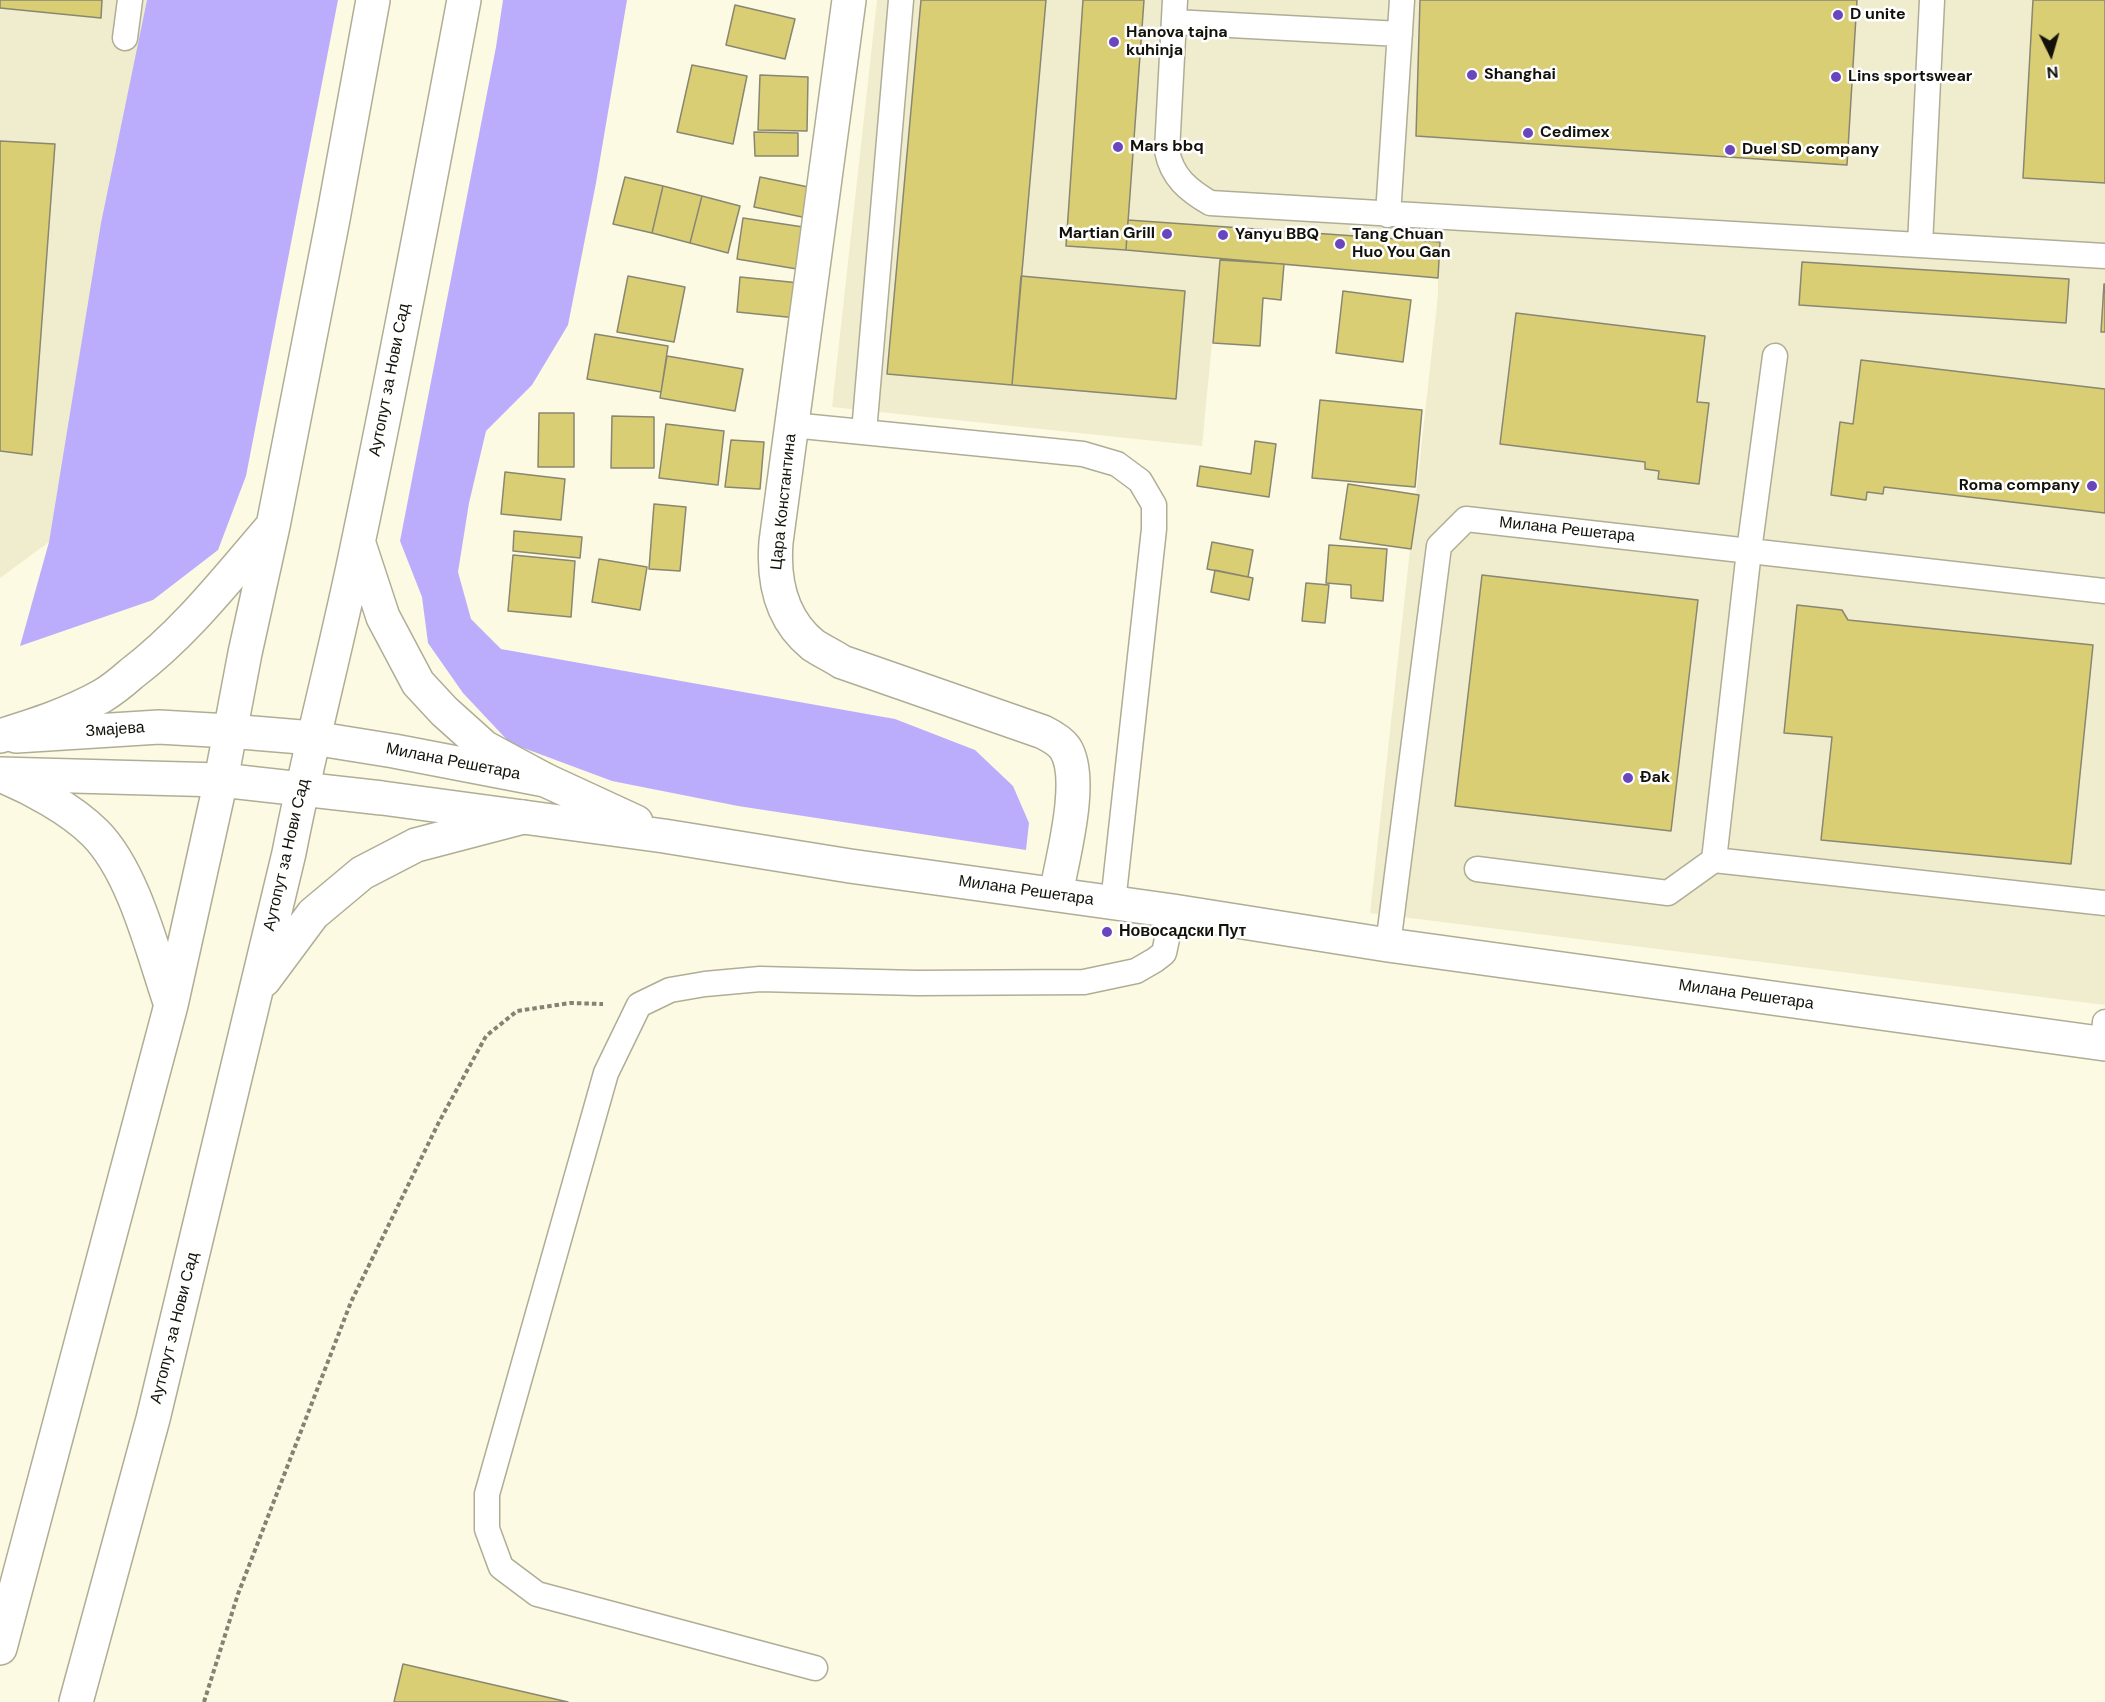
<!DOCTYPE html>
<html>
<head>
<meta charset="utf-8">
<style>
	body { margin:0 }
	#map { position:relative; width:2105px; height:1702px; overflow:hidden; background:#fcfae2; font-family:"DM Sans",sans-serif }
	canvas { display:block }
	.north { position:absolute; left:2021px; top:24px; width:60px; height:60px; -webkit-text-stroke:4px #fff; paint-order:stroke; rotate:175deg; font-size:16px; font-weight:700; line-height:24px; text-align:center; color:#13120a }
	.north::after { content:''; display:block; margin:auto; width:21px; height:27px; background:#13120a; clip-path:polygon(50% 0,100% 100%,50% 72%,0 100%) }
</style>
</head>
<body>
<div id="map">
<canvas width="2105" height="1702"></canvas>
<div class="north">N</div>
</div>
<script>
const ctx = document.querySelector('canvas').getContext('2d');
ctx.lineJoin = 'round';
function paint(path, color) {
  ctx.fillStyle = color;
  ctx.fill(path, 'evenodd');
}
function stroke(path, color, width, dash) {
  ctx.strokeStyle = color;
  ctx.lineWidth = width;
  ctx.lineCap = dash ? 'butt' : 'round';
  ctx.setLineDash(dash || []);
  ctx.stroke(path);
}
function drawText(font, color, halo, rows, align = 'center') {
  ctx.font = font + ' "DM Sans",sans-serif';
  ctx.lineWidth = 5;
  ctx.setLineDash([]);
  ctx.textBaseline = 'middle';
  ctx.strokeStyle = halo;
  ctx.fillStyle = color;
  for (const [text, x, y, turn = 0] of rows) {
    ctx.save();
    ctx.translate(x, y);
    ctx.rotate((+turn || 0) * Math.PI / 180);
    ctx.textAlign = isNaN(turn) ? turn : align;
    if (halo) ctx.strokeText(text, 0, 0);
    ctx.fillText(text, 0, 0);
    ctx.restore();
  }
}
const built = new Path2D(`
	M0,0H152L49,542L0,578Z
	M877,0H2105V1005L1370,913L1438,295V278L1220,260L1202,446L832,407Z`);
const forest = new Path2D(`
	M147,0H338L246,476L218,550L153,600L20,646L49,542L101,223Z
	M503,0H627L596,183L568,325L532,385L486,431L469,503L458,572L471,619L501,649L895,719L975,750L1013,786L1029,823L1026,850L738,806L612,781L510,743L463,693L428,643L422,597L400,541L496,47Z`);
const building = new Path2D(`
	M0,0H102L101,18L0,8Z
	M921,0H1046L1012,385L887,374Z
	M1083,0H1144L1126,250L1066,246Z
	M1420,0H1857L1847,165L1416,136Z
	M2033,0H2105V183L2023,178Z
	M735,5L795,19L785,59L726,45Z
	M692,65L747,76L733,144L677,132Z
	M760,75L808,77L807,131L758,130Z
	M754,132L798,133V156H755Z
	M0,141L55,144L32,455L0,451Z
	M625,177L663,186L652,233L613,224Z
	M760,177L813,188L807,218L754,207Z
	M663,186L702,196L690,243L652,233Z
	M702,196L740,206L728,253L690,243Z
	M743,218L810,228L803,270L737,259Z
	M1128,220L1440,242L1438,278L1126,250Z
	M1220,260L1284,264L1281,300L1263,298L1260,346L1213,343Z
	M1802,262L2069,279L2066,323L1799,305Z
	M628,276L685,287L674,342L617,332Z
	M1021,276L1185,291L1176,399L1012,385Z
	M740,277L800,283L797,318L737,312Z
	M2104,284H2105V332H2101Z
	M1343,291L1411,300L1403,362L1336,353Z
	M1516,313L1705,336L1697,402L1709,403L1699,484L1658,479L1659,471L1645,469V462L1500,444Z
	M595,334L668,346L661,392L587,379Z
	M667,356L743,369L735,411L660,398Z
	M1861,360L2105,389V513L1884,487L1883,494L1867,492L1866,500L1831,495L1840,422L1853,424Z
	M1320,400L1422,410L1415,487L1312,478Z
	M539,413H574V467H538Z
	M612,416L654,417V468H611Z
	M666,424L724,431L718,485L659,478Z
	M731,440L764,442L760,489L725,487Z
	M1255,441L1276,444L1269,497L1197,486L1200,466L1251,474Z
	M505,472L565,479L561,520L501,514Z
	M1348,484L1419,495L1411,549L1340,539Z
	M654,504L686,507L680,571L649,569Z
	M514,531L582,537L580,558L513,551Z
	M1212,542L1253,550L1248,577L1207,569Z
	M1329,545L1387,549L1383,601L1351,598V585L1326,583Z
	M513,555L575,561L571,617L508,611Z
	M599,559L647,567L640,610L592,602Z
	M1215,570L1253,578L1249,600L1211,592Z
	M1482,575L1698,600L1671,831L1455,806Z
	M1306,583L1329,585L1325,623L1302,621Z
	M1797,605L1842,610L1848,620L2093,645L2071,864L1821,840L1832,737L1784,733Z
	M403,1664L568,1702H394Z`);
const path = new Path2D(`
	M204,1702L238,1594L351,1302L439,1122L486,1036L517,1011L570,1003L603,1004`);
const service = new Path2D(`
	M1175,0L1167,151C1172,177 1188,190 1210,203L2105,256
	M1174,22L1400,34
	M125,38L130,0
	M1388,215L1402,0
	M1920,245L1932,0
	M792,425L1083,454L1117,464L1140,481L1154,505V529L1113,903
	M864,432L901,0
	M1714,860L2105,903
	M1477,869L1668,893L1714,860L1749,551L1775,356
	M1388,945L1439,546L1466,519L2105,591
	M2103,1044L2105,1022
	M815,1668L537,1594L501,1567L487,1529V1494L606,1073L639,1005L670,990L705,984L760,979L917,983L1084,982L1136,971L1155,960L1164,953L1173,911`);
const minor = new Path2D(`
	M849,0L776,542C773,581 781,619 813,645C822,651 833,656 842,662L1043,732C1051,736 1060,741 1065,748C1085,778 1062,860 1056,894
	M16,736L159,727L229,731
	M0,774L221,780`);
const tertiary = new Path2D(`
	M229,731L313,738L394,751L545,780L636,822
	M221,780L382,798L664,836L850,866L1173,911L1388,945L2105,1044`);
const primary = new Path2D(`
	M359,544L383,617L418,683L444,711L484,747L545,780
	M0,736C35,725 70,714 102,696C112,690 122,682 131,674C185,633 226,580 270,529
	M0,775C30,787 71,809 95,833C134,872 153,953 171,1005
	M264,980L313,914L362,873L416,845L523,817
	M0,1648L171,1005L221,780L245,653L273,526L333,219L373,0
	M76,1702L153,1419L289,853C309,749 337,647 358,543C396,363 430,181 464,0`);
const markers = [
	[1838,15,6,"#6a46be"],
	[1114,42,6,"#6a46be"],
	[1472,75,6,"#6a46be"],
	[1836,77,6,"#6a46be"],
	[1528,133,6,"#6a46be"],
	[1118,147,6,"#6a46be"],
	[1730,150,6,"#6a46be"],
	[1167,234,6,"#6a46be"],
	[1223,235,6,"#6a46be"],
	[1340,244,6,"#6a46be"],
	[2092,486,6,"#6a46be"],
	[1628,778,6,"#6a46be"],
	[1107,932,6,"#6a46be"]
];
const poiNames = [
	["D unite",1850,15],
	["Hanova tajna",1126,33],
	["kuhinja",1126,51],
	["Shanghai",1484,75],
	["Lins sportswear",1848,77],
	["Cedimex",1540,133],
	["Mars bbq",1130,147],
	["Duel SD company",1742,150],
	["Martian Grill",1155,234,"right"],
	["Yanyu BBQ",1235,235],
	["Tang Chuan",1352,235],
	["Huo You Gan",1352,253],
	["Roma company",2080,486,"right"],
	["Đak",1640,778],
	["Новосадски Пут",1119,932]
];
const streetNames = [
	["Аутопут за Нови Сад",390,380,-79],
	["Цара Константина",784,502,-84],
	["Милана Решетара",1567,530,6],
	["Змајева",115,730,-4],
	["Милана Решетара",453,762,11],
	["Аутопут за Нови Сад",287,855,-77],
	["Милана Решетара",1026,891,8],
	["Милана Решетара",1746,995,8],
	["Аутопут за Нови Сад",175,1328,-76]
];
paint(built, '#f0edce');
paint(forest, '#bcadfc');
paint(building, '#dace75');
stroke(building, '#898671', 1.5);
stroke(service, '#b0ad97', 27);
stroke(minor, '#b0ad97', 36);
stroke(tertiary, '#b0ad97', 36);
stroke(primary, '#b0ad97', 36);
stroke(path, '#848373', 4, [4.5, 3]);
stroke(service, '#fff', 24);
stroke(minor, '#fff', 33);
stroke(tertiary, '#fff', 33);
stroke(primary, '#fff', 33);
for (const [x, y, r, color] of markers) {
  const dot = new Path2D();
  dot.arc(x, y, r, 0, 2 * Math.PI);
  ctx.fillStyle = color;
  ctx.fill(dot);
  stroke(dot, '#fff', 2);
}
drawText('bold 16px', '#13120a', '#fff', poiNames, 'left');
drawText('16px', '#13120a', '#fff', streetNames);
</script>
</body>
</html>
